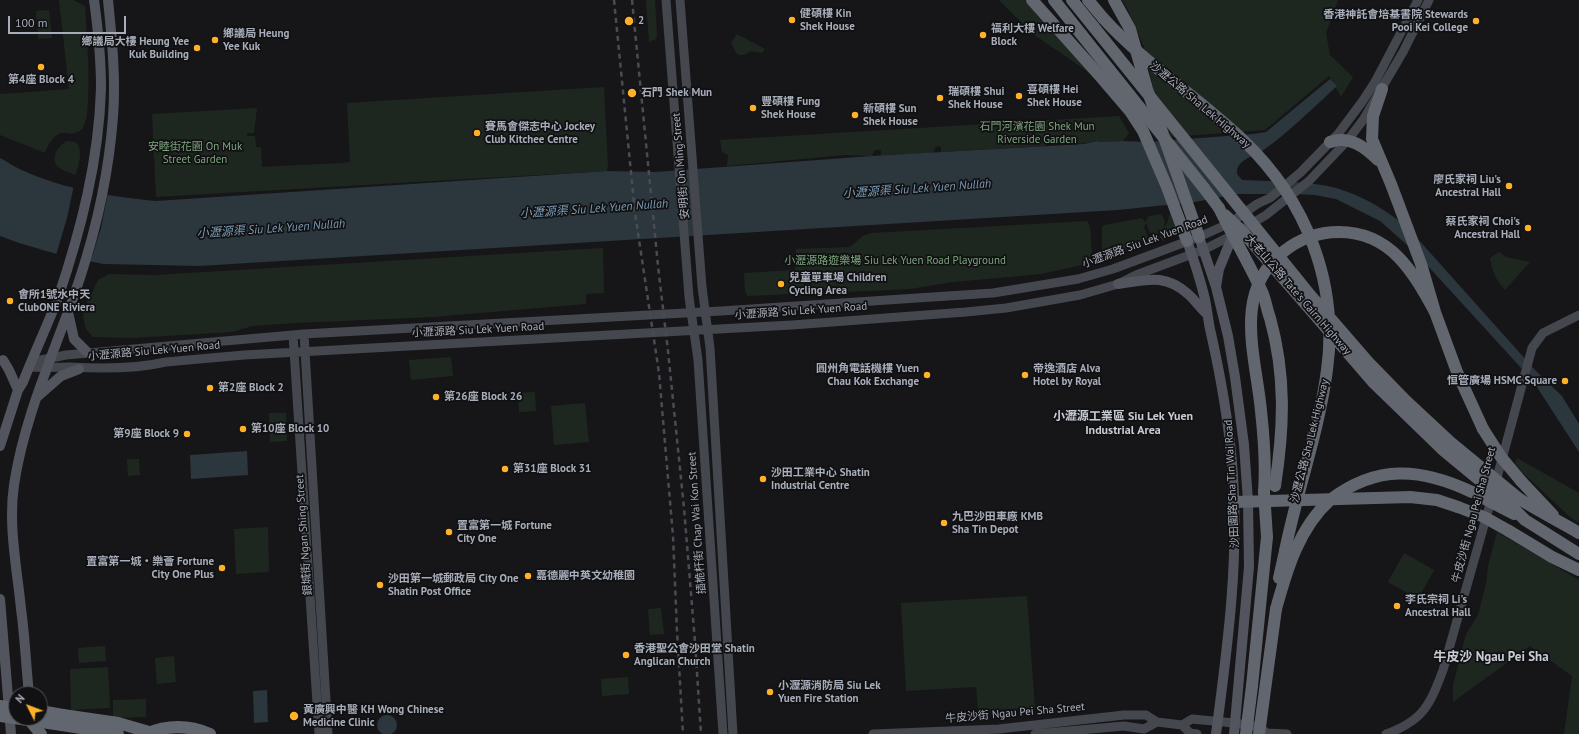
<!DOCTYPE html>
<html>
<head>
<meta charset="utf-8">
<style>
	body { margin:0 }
	#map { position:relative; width:1579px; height:734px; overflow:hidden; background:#161618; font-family:"PT Sans",sans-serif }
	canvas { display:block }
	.north { position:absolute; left:8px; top:686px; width:40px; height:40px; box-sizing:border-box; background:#111113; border:1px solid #4d4f55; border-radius:50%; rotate:312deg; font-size:11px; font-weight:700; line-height:16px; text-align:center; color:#a7adb9 }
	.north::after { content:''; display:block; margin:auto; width:14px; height:18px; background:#ffb127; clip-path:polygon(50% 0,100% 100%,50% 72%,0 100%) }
	.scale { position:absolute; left:8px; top:16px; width:118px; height:18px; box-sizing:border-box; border:2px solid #a7adb9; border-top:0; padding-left:5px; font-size:12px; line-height:14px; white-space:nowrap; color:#a7adb9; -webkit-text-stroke:3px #111113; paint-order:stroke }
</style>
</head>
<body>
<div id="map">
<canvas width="1579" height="734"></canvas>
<div class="north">N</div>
<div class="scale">100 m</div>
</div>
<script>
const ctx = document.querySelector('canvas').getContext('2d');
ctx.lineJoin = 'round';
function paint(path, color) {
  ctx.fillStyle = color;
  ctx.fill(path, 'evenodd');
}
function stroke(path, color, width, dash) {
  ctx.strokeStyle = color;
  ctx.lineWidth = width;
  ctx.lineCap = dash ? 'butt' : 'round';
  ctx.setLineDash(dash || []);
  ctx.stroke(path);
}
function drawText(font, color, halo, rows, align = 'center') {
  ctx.font = font + ' "PT Sans","Noto Sans TC",sans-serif';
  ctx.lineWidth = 3.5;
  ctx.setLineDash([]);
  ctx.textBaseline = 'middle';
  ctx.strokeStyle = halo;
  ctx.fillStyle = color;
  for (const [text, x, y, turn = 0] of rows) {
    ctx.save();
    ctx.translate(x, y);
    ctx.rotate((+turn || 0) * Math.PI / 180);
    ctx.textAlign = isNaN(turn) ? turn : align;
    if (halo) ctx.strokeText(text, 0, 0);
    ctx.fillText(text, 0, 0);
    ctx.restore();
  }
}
const green = new Path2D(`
	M59,0H73L85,6C86,25 94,119 82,129C77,134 72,134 66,133C55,131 48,145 45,153L0,135V93L1,94L69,89Z
	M646,0H655L657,36L656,39L649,42Z
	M999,0H1025L1108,93L1087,71L1033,34Z
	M1122,0H1338L1326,33L1330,55L1353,77L1341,97L1329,76L1265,130L1170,137L1155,96L1144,47L1127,8Z
	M49,10L52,38L38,39L36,11Z
	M737,34L765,49L762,53L751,51L744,55H739L736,53L731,43Z
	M604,87L608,166L607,171L156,197L152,114L257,108L254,133H247V136H255L256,147H261L262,167L340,163L350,162L347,103Z
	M1119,116L1129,133L1123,141L1099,142L1097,141L1090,142L1089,143L1068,144L1066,139C1058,138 1051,140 1045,146L941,152V147L938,146L935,148L933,153L886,155L881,156V150H877L874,151L872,156L845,155L727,166L728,155L722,152L720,140Z
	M67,141L76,142C84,151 78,165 76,175C71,173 66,172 61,169C48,161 57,146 67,141Z
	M1170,213L1175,226C1173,234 1170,238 1163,241L1159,237L1162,231L1156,238L1153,240L1146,223L1144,227L1148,238L1132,245L1115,258L1105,259L1102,256V227L1104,225L1142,218L1145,222L1149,216L1161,214L1165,221L1163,229L1167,223Z
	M1087,221C1095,233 1087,249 1096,262L1041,274L953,282L910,289L845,292L839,288L819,290L814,293L747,296L745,291L744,273L795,270L796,249L850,247L863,236L871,233Z
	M603,248L604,293L586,294V304L433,317L295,323L253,326L232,332L131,338L93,337L86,329L83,317L86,305L98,280L109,274L155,275Z
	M1499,252L1506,257L1530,262L1505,290C1496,280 1492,271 1490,258Z
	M451,357L453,376L411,380L409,360Z
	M535,392L536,411L519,412L518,393Z
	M585,403L589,442L554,445L551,406Z
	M269,413H286L287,441L270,442Z
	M1517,458L1579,493V523L1570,517L1522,472L1515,463Z
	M139,459L140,475L128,476L127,459Z
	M268,527L269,572L236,574L234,529Z
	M1497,532L1579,580V734H1564L1572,676L1530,646L1453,702V685L1466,634L1478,615L1486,584L1488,566Z
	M1404,553L1434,570L1418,599L1388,582Z
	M1027,596L1035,708L978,710L976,687L906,691L901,603Z
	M661,608L664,634L650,635L648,609Z
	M105,646L106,661L79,663L78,648Z
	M174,656L176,682L157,684L155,658Z
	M108,667L110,708L71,710L70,669Z
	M628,677L629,694L602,696L601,679Z
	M146,699V717L113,718V700Z`);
const water = new Path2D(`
	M1330,79L1337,86C1314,107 1287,134 1262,151C1252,157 1236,160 1237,174L1242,180C1275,182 1318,180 1348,192C1370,200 1390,213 1408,228L1536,371L1562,396L1579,424V452L1533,381L1416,253L1380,221L1336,199L1315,195L1293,194H1237L1195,202L1118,210L199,266L103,264L60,255L19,243L0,236V158C8,162 16,168 24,171C63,189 114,197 156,201L607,171L655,172L872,156L1084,144L1097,141L1099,142L1123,141L1148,142L1253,134L1266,132Z
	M247,451L248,475L191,479L190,455Z
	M267,690L268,722L254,723L253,691Z
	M377 725a10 10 0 1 1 20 0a10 10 0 1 1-20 0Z`);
const pier = new Path2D(`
	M74,185L108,193L101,228L90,263L56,255L67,218Z`);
const secondary = new Path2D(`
	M666,0L689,297L698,360L723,734
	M680,0L702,287L710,348L733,734
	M304,334L328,734
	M293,335L319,734
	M31,362L66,355L304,334L721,311L993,293L1078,279L1113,269L1199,237L1230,223L1257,204L1270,198L1287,184L1301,172L1338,134L1362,102L1375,82L1418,0
	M29,367C43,368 56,367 70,367C101,369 135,369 166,362L244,355L792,325L966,312L1006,308L1080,295L1118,284L1136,275L1203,250L1233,235L1266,215L1309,181L1348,140L1363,120L1403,52L1429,0
	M1495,485L1532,348L1543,333L1579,315
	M1182,725L1190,733L1197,734
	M873,734L999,729L1124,715H1146L1157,722L1182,725L1192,719L1234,723L1259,727L1267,733
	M1035,734L1124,726L1144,729L1157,722
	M1262,734L1267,733L1287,734
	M1386,734C1423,721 1430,705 1443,670L1492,497`);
const primary = new Path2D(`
	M1199,237L1216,287L1228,336L1235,377L1244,445L1248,501L1249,567L1234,734
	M1187,241C1194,260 1200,279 1205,299C1207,309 1208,319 1210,329C1220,373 1228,417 1232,463C1240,554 1228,644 1216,734
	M1118,284C1146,280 1165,273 1188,294C1195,300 1200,308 1207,314
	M1216,287L1219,269L1233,235
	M68,312L74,339L88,353
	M3,360L9,370L18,390
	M37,397L61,376L79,369
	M0,446L18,390L23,382C34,354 47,326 58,298C81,230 99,160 101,88C101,58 98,29 94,0
	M0,599L11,734
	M29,694C26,666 25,637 21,609C17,568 8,526 14,485C25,412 57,347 80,278C97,226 109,171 113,117C116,79 112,39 108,0`);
const highway = new Path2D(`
	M1032,0L1100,76L1130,111L1143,131L1167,187L1187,241
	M1054,0L1081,34
	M1072,0L1093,26
	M1088,0L1103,18
	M1114,0L1130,29L1147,89L1199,237
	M1382,89L1373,116L1372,139L1391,184L1421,264L1435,312L1457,372L1483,429
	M1330,142C1349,135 1365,147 1378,160
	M1204,188L1219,208
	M1303,301L1374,383L1442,449L1488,487
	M1521,481L1553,515
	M1264,492C1266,465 1264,438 1261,411C1256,356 1232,293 1283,252C1299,239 1318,232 1339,232C1391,232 1413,272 1435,312
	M1518,498C1538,511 1559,521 1579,533
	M1234,502L1410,497L1437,500L1458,507
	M1515,510L1525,520L1579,554
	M1509,531L1552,557L1579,570
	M1279,578L1285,551
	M1276,609C1287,569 1299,528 1330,500
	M1252,686L1267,537
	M40,711L63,715
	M31,722L41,734
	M62,725L118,734
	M146,734C167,725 189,725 210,734`);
const rail = new Path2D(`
	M614,0L635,213L659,373L673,536L677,631L683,734
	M632,0L658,266L668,351L684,508L695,642L701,734`);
const highwayBridge = new Path2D(`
	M1103,18C1145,64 1198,97 1243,140C1306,200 1339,283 1327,370C1319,431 1297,491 1285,551
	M1093,26L1310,295L1368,362L1406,401L1450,442L1518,498
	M1081,34L1204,188
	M1219,208C1233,237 1250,265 1263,294C1266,302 1267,310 1270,318C1286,375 1284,428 1275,486
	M1225,215L1242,231L1303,301
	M1483,429L1501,457L1521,481
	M1488,487L1511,507
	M1264,492L1267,537
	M1479,496L1514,514
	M1330,500C1377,464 1421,468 1472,492
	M1458,507L1484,517L1509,531
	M0,706L16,708
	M63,715L118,723L156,734
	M0,716L62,725
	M1246,734L1252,686
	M1259,734L1276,609`);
const markers = [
	[792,20,4,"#ffb127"],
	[629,21,5,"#ffb127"],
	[1476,21,4,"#ffb127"],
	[983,35,4,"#ffb127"],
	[215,40,4,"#ffb127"],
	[197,48,4,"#ffb127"],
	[41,67,4,"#ffb127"],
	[632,93,5,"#ffb127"],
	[1019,96,4,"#ffb127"],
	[940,98,4,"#ffb127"],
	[753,108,4,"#ffb127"],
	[855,115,4,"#ffb127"],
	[477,133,4,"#ffb127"],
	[1509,186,4,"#ffb127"],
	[1528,228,4,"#ffb127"],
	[781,284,4,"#ffb127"],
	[10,301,4,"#ffb127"],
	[927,375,4,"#ffb127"],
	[1025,375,4,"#ffb127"],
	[1565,381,4,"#ffb127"],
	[210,388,4,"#ffb127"],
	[436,397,4,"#ffb127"],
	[243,429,4,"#ffb127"],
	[187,434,4,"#ffb127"],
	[505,469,4,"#ffb127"],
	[763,479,4,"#ffb127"],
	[944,523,4,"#ffb127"],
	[449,532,4,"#ffb127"],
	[222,568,4,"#ffb127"],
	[528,576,4,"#ffb127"],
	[380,585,4,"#ffb127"],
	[1397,606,4,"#ffb127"],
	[626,655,4,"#ffb127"],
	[770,692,4,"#ffb127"],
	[294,716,5,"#ffb127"]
];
const poiNames = [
	["健碩樓 Kin",800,14],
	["Shek House",800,27],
	["香港神託會培基書院 Stewards",1468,15,"right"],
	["Pooi Kei College",1468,28,"right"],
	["2",638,21],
	["福利大樓 Welfare",991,29],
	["Block",991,42],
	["鄉議局 Heung",223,34],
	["Yee Kuk",223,47],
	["鄉議局大樓 Heung Yee",189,42,"right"],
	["Kuk Building",189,55,"right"],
	["第4座 Block 4",41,80,"center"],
	["喜碩樓 Hei",1027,90],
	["Shek House",1027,103],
	["瑞碩樓 Shui",948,92],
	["Shek House",948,105],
	["石門 Shek Mun",641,93],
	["豐碩樓 Fung",761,102],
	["Shek House",761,115],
	["新碩樓 Sun",863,109],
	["Shek House",863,122],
	["賽馬會傑志中心 Jockey",485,127],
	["Club Kitchee Centre",485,140],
	["廖氏家祠 Liu's",1501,180,"right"],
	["Ancestral Hall",1501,193,"right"],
	["蔡氏家祠 Choi's",1520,222,"right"],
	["Ancestral Hall",1520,235,"right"],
	["兒童單車場 Children",789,278],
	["Cycling Area",789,291],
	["會所1號水中天",18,295],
	["ClubONE Riviera",18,308],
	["圓州角電話機樓 Yuen",919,369,"right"],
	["Chau Kok Exchange",919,382,"right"],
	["帝逸酒店 Alva",1033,369],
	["Hotel by Royal",1033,382],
	["恒管廣場 HSMC Square",1557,381,"right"],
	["第2座 Block 2",218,388],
	["第26座 Block 26",444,397],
	["第10座 Block 10",251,429],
	["第9座 Block 9",179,434,"right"],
	["第31座 Block 31",513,469],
	["沙田工業中心 Shatin",771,473],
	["Industrial Centre",771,486],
	["九巴沙田車廠 KMB",952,517],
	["Sha Tin Depot",952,530],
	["置富第一城 Fortune",457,526],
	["City One",457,539],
	["置富第一城‧樂薈 Fortune",214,562,"right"],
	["City One Plus",214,575,"right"],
	["嘉德麗中英文幼稚園",536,576],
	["沙田第一城郵政局 City One",388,579],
	["Shatin Post Office",388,592],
	["李氏宗祠 Li's",1405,600],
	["Ancestral Hall",1405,613],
	["香港聖公會沙田堂 Shatin",634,649],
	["Anglican Church",634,662],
	["小瀝源消防局 Siu Lek",778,686],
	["Yuen Fire Station",778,699],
	["黃廣興中醫 KH Wong Chinese",303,710],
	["Medicine Clinic",303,723]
];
const streetNames = [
	["沙瀝公路 Sha Lek Highway",1200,105,40],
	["安明街 On Ming Street",681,166,-95],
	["小瀝源路 Siu Lek Yuen Road",1145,242,-20],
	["大老山公路 Tate's Cairn Highway",1298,295,49],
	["小瀝源路 Siu Lek Yuen Road",801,311,-4],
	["小瀝源路 Siu Lek Yuen Road",478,330,-3],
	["小瀝源路 Siu Lek Yuen Road",154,351,-5],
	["沙瀝公路 Sha Lek Highway",1310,441,-76],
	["沙田圍路 Sha Tin Wai Road",1232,484,-93],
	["牛皮沙街 Ngau Pei Sha Street",1474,515,-75],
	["插桅杆街 Chap Wai Kon Street",697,523,-94],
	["銀城街 Ngan Shing Street",304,535,-94],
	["牛皮沙街 Ngau Pei Sha Street",1015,713,-5]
];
const parkNames = [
	["石門河濱花園 Shek Mun",1037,127],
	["Riverside Garden",1037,140],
	["安睦街花園 On Muk",195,147],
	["Street Garden",195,160],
	["小瀝源路遊樂場 Siu Lek Yuen Road Playground",895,261]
];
const waterNames = [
	["小瀝源渠 Siu Lek Yuen Nullah",917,189,-4],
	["小瀝源渠 Siu Lek Yuen Nullah",594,209,-4],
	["小瀝源渠 Siu Lek Yuen Nullah",271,229,-4]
];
const neighbourhoodNames = [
	["小瀝源工業區 Siu Lek Yuen",1123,417],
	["Industrial Area",1123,431]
];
const quarterNames = [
	["牛皮沙 Ngau Pei Sha",1491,657]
];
paint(green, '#1e271f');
paint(water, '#2b363d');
paint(pier, '#161618');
stroke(secondary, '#44474e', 9);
stroke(primary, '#52555d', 10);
stroke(highway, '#62666f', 12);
stroke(rail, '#494c53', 2.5, [5, 4]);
stroke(highwayBridge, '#62666f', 12);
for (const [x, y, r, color] of markers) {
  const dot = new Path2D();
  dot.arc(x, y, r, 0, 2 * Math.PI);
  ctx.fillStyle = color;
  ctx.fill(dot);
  stroke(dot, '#111113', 1.5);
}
drawText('bold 11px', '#a7adb9', '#111113', poiNames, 'left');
drawText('11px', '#a7adb9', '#111113', streetNames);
drawText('11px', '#7ca67e', '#111113', parkNames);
drawText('italic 12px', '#7b9db7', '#111113', waterNames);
drawText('bold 12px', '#c8ccd5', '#111113', neighbourhoodNames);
drawText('bold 13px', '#c8ccd5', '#111113', quarterNames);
</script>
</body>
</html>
